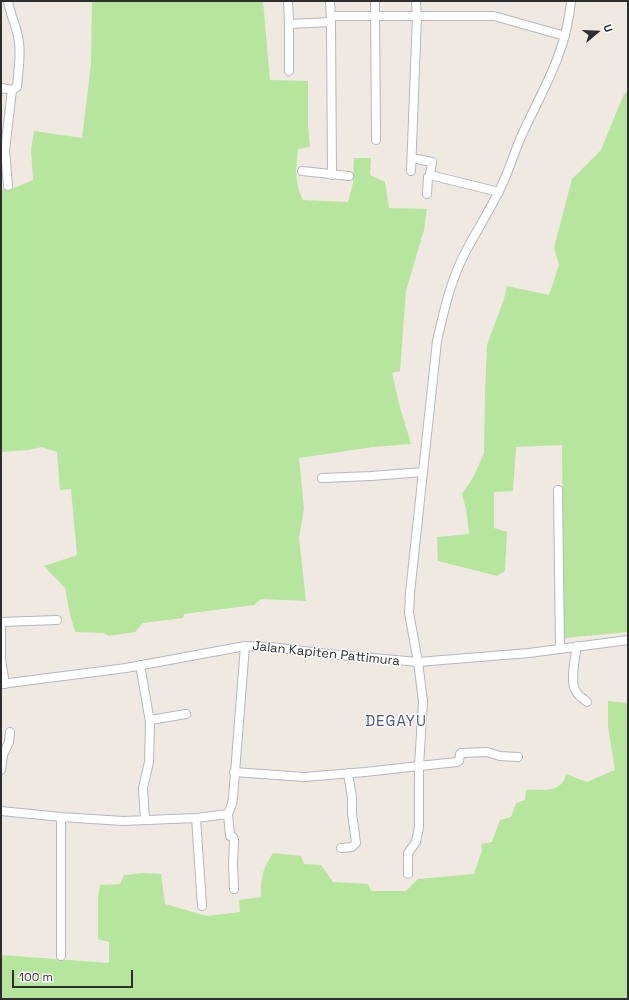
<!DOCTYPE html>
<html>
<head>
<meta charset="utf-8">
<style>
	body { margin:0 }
	#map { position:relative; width:629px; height:1000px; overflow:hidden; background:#efe9e1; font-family:"Space Grotesk",sans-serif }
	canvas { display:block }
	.frame { position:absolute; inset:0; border:2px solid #2e2e2e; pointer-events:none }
	.north { position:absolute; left:577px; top:12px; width:40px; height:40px; -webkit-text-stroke:3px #fff; paint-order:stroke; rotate:71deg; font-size:11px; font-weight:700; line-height:16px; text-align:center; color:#2e2e2e }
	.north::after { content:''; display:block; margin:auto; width:14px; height:18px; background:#2e2e2e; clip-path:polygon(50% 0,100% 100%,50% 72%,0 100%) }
	.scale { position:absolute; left:12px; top:970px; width:121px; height:18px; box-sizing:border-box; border:2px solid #2e2e2e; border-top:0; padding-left:5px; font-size:12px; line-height:14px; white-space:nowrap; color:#2e2e2e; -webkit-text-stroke:3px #fff; paint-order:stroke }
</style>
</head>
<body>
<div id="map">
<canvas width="629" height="1000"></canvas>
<div class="frame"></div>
<div class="north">U</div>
<div class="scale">100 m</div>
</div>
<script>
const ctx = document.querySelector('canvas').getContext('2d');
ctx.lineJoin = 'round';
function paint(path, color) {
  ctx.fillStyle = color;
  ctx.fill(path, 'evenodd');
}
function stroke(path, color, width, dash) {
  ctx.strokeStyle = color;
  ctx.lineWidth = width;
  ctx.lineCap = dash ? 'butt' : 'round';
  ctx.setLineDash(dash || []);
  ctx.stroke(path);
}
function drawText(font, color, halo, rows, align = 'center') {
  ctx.font = font + ' "Space Grotesk",sans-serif';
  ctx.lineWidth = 3;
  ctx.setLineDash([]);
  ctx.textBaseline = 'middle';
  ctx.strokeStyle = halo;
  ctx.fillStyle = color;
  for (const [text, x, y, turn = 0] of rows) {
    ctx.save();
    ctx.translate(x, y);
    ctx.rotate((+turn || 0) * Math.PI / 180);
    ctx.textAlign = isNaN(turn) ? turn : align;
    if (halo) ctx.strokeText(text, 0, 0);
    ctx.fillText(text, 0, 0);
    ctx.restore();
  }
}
const green = new Path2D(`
	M92,1H263L270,80L308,81V125L310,147L298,149C296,169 294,181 303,200L348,202L353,183L354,158H371L370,175L385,182L389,208L427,209L424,230L406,291L400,371L392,373L400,407L411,444L373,447L299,458L304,509L299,538L306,601L261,599L254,605L184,614L183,618L143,623L135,632L109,636L104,633L75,632L70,614L65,588L44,566L77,555L71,489L60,490L57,452L42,447L28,450L1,452V189L9,190L33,180L31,149L34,131L82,138L91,64Z
	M628,90V632L564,638L562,445L516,447L513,491L494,492V528L507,532L505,571L497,576L438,561L437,537L469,534L466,509L462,494L474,476L484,453L485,392L487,345L504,299L507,286L549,295L559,265L554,248L572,179L601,150L624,94Z
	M608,701L628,703V999H1V955L109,963V942L98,939V898L100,885L120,884L124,875L144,873L161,874L165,904L207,916L240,912L239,900L261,897C261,876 262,871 273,853L301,856L304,864L321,865L333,882L368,884L371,891H406L418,879L474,874L482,850L481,844L492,842L500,820L511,817L516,803L525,800L526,790C542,789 562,794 566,774L587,782L615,770L608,726Z`);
const minor = new Path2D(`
	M288,1L289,24V71
	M330,1L331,22L332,175
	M375,1L376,140
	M331,16H494L565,36
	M289,24L331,22
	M1,88L12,90
	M412,158L432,162L430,175
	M302,171L349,176
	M411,171L417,16L416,1
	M8,186L5,150L12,90L17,87C18,72 21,57 19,43C18,29 10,15 8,1
	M427,194L428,177L430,175L499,192
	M322,478L371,476L423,472
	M558,490L560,649
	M1,622V659L5,684
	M1,622L57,620
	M577,646C575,658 569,684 577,693C580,697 584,699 587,702
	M140,665L150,722L149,762L143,788L145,820
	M1,684L126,668L245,646L271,647L328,654L418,662L529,653L628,640
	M150,720L186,714
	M1,770L3,755L9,742L10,732
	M234,772L304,777L365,772L419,766L423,701L418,662L409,613L410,593L437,341C444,310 451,279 466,251C476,232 488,213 498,193C508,175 513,155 521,137C542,90 566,55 571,1
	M1,811L61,817L123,821L196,818L228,814L232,804L233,798L245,646
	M228,814L230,836L233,837L234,840L233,864L234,889
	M196,818L202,906
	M341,848L352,847L356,843L352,813V798L348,773
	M408,874V853L416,842L419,827V766L457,762L459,761L460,754L461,753L487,752L500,756L518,757
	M61,956V817`);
const streetNames = [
	["Jalan Kapiten Pattimura",326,654,6]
];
const quarterNames = [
	["DEGAYU",396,722]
];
paint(green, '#b6e59e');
stroke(minor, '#b4b7c1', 10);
stroke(minor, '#fff', 8);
drawText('13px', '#2e2e2e', '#fff', streetNames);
ctx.letterSpacing = '1px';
drawText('15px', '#4d5680', '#fff', quarterNames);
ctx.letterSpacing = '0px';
</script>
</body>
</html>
